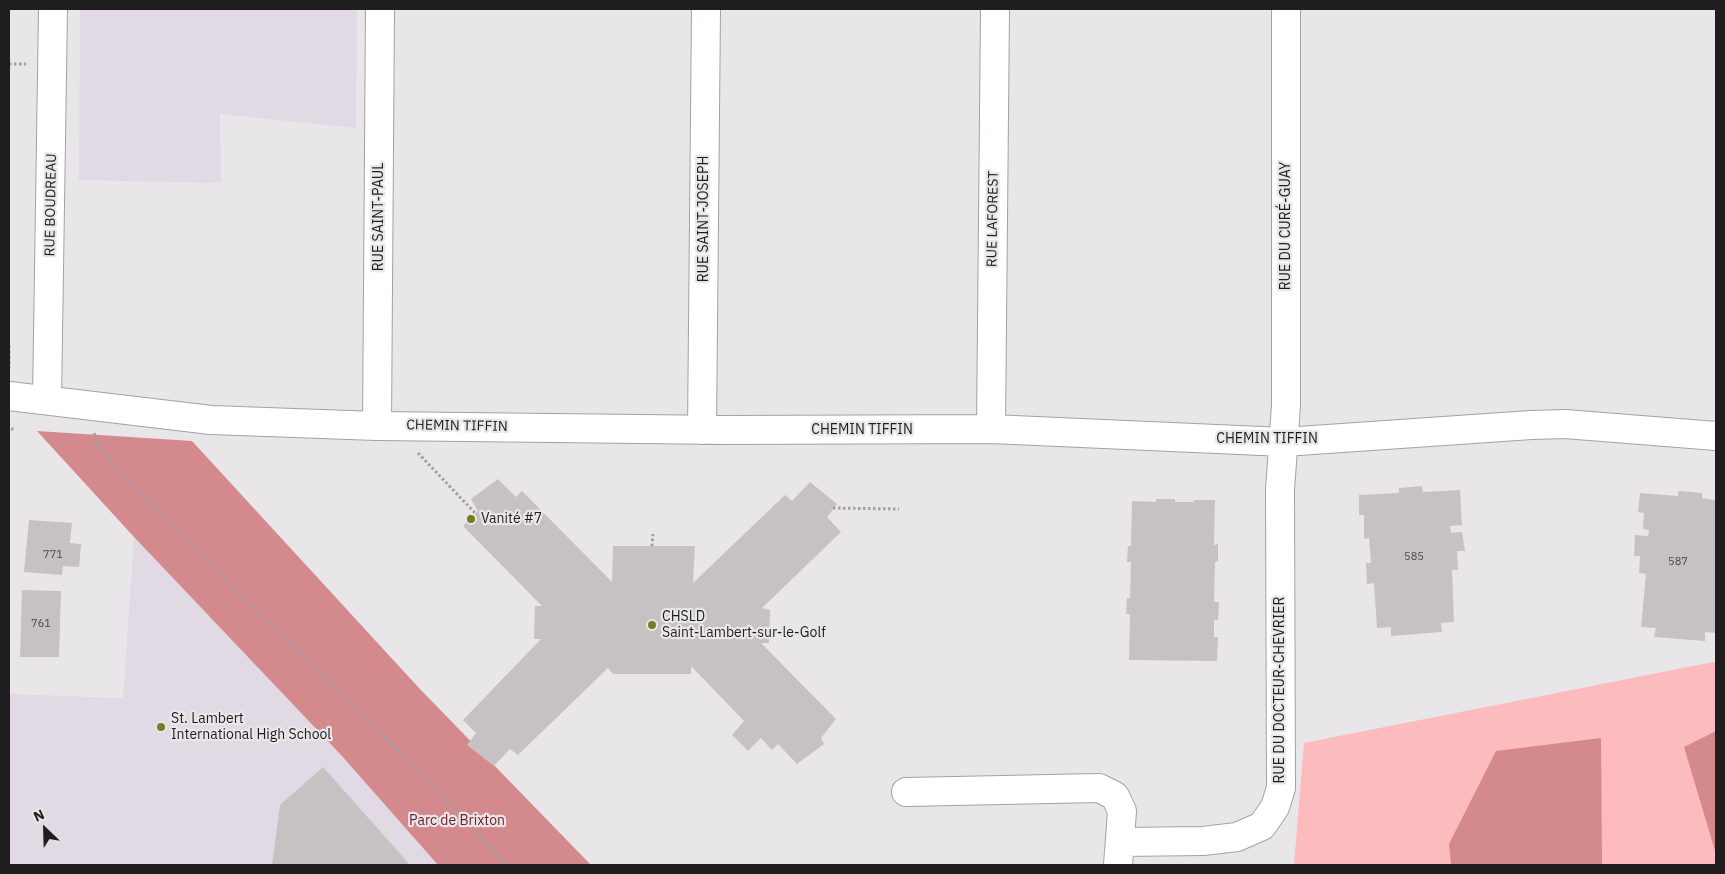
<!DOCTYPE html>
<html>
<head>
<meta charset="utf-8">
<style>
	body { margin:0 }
	#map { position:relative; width:1725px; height:874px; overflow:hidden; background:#e9e6ea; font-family:"IBM Plex Sans",sans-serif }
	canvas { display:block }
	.frame { position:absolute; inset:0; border:10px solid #1f1e1f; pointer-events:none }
	.north { position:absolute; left:20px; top:804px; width:50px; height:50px; -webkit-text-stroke:4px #e9e6ea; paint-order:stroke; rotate:336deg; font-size:14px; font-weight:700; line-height:20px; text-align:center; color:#1f1e1f }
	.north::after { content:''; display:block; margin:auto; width:18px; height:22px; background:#1f1e1f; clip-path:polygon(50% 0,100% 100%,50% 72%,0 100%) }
</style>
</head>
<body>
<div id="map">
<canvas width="1725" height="874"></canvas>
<div class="frame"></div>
<div class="north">N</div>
</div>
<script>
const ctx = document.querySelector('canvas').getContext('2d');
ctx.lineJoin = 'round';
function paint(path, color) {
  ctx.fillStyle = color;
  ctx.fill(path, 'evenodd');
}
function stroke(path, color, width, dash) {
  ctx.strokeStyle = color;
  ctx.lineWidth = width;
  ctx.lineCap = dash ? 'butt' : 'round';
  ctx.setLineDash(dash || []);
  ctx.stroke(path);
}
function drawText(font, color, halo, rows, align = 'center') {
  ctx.font = font + ' "IBM Plex Sans",sans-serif';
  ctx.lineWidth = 4.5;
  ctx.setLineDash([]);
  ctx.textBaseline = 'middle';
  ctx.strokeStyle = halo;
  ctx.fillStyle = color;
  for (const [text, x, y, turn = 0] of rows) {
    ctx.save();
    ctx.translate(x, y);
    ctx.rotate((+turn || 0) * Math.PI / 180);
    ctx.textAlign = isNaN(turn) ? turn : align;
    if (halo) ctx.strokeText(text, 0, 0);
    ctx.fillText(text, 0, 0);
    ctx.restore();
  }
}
const built = new Path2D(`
	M80,9H357L356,128L220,114L221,183L79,180Z
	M134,537L341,755L438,865H9V694L123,698Z`);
const green = new Path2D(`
	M1713,662L1716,663V865H1294L1304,743Z`);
const forest = new Path2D(`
	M37,431L192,441L419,688L591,865H438L341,755L134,537Z
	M1716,731V854L1684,747Z
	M1601,738L1602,865H1451L1449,844L1496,751Z`);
const building = new Path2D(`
	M498,479L516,497L522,491L612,582L613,546H695L693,583L785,495L792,501L810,482L837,504L827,517L841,532L762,608L770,610L769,643H761L836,719L821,738L824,744L797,764L778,744L772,750L761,738L748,751L732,735L744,721L691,666V674H613L608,668L518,755L510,749L494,766L467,745L476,733L463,720L541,639H534L535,606H542L463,526L478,511L471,499Z
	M1422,486L1423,492L1460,490L1462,525L1450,526L1451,533L1462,532L1465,551H1457L1458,570H1452L1454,622L1441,623L1442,632L1391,636V627L1377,628L1374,583L1367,584L1366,563H1371L1369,538L1364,539V515H1359V495L1399,493V488Z
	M1678,491L1702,493V498L1716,500V633L1705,632V641L1654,637L1656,628L1641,627L1646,574L1639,573L1640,556H1634L1635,535L1648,536L1649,530L1643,529L1644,513L1638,512L1640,493L1678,496Z
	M1156,499H1175V502H1194V500H1215L1214,545L1218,544V561L1215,562L1214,602H1219L1218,620H1214V637H1218L1217,661L1129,660L1130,614H1126L1127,598H1130L1131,562H1127L1128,546H1131L1132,501L1156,502Z
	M29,520L72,523L70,543L81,544L79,567L63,566L62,575L24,572Z
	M22,590L61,591L59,657H20Z
	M323,767L410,865H272L280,805Z`);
const path = new Path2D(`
	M9,64H26
	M9,346V369
	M11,429H15
	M94,433L98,446L110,461L256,611L334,685L428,781L507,865
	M418,453L476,514
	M833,508L899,509
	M652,546L653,534`);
const minor = new Path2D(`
	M9,396L211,420L377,426L727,430L991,429L1284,442L1531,425L1565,424L1716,436
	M47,400L53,9
	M377,426L380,9
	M991,429L995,9
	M702,430L706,9
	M906,792L1099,788L1115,796L1122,811L1118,865
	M1121,842L1203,841L1237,837L1262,826L1275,807L1281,788L1280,490L1286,405V9`);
const markers = [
	[471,519,5,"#7a7a21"],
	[652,625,5,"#7a7a21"],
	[161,727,5,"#7a7a21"]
];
const numberNames = [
	["771",53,555],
	["585",1414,557],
	["587",1678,562],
	["761",41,624]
];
const streetNames = [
	["RUE BOUDREAU",51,205,-89],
	["RUE SAINT-PAUL",379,217,-90],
	["RUE SAINT-JOSEPH",704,219,-90],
	["RUE LAFOREST",993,219,-89],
	["RUE DU CURÉ-GUAY",1286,226,-90],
	["CHEMIN TIFFIN",457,426,1],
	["CHEMIN TIFFIN",862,430],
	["CHEMIN TIFFIN",1267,439],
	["RUE DU DOCTEUR-CHEVRIER",1280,690,-90]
];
const poiNames = [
	["Vanité #7",481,519],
	["CHSLD",662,617],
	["Saint-Lambert-sur-le-Golf",662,633],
	["St. Lambert",171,719],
	["International High School",171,735]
];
const parkNames = [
	["Parc de Brixton",457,821]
];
paint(built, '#e1d9e4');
paint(green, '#fcbbbc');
paint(forest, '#d48a8c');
paint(building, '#c6c1c3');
stroke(minor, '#a4a1a5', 30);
stroke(path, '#a19fa2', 3, [2.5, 2.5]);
stroke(minor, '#fff', 28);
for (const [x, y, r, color] of markers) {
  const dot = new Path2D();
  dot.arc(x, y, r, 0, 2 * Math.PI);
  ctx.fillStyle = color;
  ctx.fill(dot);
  stroke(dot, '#e9e6ea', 2);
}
drawText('11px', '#494748', null, numberNames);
drawText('14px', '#1f1e1f', '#e9e6ea', streetNames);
drawText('14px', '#1f1e1f', '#e9e6ea', poiNames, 'left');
drawText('14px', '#741c28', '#e9e6ea', parkNames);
</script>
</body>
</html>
